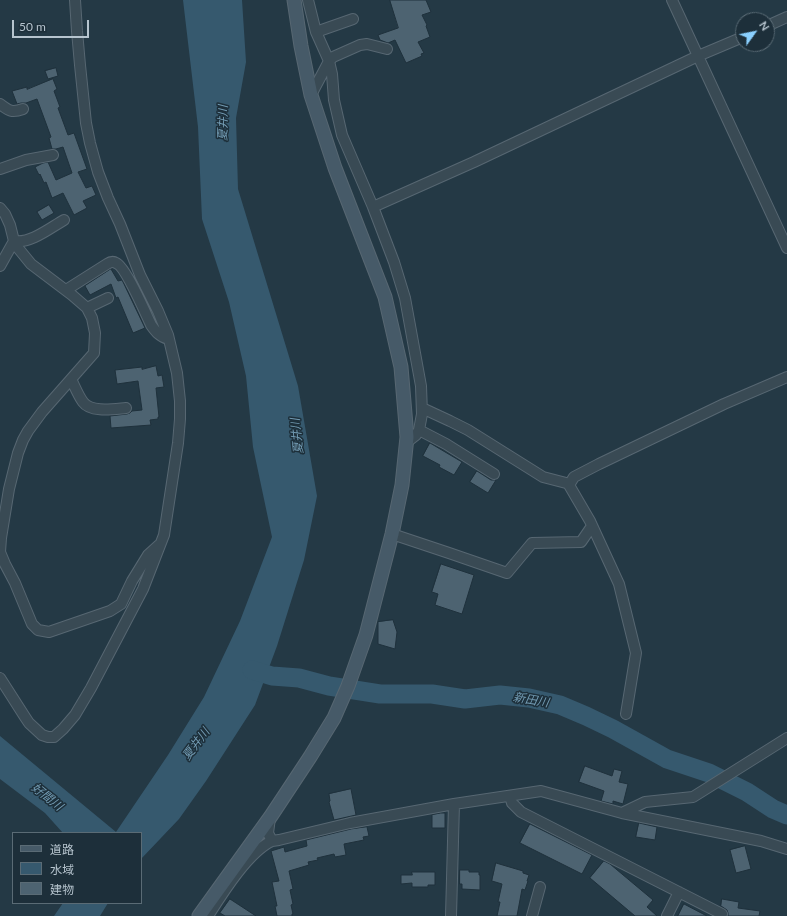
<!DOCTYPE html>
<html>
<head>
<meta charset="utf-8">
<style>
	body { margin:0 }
	#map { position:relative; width:787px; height:916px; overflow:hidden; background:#243945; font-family:Lato,"Noto Sans JP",sans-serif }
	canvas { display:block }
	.legend { position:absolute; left:12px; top:832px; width:130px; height:72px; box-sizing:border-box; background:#1d2f3a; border:1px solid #5a6b75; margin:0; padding:5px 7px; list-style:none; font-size:12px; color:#b6c4ce }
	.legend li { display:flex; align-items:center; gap:8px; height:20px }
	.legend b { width:20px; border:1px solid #5a6b75 }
	.north { position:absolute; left:735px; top:12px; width:40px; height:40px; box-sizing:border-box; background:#1d2f3a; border:1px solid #5a6b75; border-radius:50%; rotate:57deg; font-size:11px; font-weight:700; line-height:16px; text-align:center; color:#b6c4ce }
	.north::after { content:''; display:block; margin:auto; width:14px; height:18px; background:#8ad0ff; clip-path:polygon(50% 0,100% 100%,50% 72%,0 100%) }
	.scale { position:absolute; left:12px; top:20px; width:77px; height:18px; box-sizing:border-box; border:2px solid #b6c4ce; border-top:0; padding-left:5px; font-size:12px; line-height:14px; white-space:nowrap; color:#b6c4ce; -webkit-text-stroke:3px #1d2f3a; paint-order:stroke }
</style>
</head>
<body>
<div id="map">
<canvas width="787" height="916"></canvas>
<ul class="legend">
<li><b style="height:5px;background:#465a68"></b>道路</li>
<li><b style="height:11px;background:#36596e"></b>水域</li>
<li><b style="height:11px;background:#4d6371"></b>建物</li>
</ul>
<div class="north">N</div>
<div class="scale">50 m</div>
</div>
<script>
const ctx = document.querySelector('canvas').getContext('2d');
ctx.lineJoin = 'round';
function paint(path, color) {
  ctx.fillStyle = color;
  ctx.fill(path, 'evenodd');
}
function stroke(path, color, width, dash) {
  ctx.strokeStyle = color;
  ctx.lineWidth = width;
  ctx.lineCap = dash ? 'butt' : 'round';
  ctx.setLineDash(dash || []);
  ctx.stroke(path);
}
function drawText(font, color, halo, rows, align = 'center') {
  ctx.font = font + ' Lato,"Noto Sans JP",sans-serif';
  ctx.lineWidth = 3;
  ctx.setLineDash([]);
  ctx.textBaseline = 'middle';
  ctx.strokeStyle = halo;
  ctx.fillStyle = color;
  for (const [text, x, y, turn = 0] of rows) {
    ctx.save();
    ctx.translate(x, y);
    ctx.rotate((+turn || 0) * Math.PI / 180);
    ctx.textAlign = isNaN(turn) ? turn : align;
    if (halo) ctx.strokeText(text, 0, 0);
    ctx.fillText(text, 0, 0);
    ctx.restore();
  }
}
const water = new Path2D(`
	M183,0H242L246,62L236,118L238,189L298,386L317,496L304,560L277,646L255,705L206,781L179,819L141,859V833H63L45,813L0,779V736L116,832L168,755L204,697L240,621L272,537L253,447L246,376L229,302L202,219L198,127Z
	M63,903H108L100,916H54Z`);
const river = new Path2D(`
	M252,670L272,676L299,678L329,686L380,694H432L465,699L500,695L529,698L560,705L586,716L613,729L667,759L709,773L747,792L773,809L787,815`);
const building = new Path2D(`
	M390,0H426L431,12L422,15L427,25L426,26L430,37L418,42L424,53L421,54L422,56L406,63L395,40L388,43L380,40L378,35L398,28Z
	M56,68L58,76L48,79L45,71Z
	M53,79L57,89L54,91L60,107L58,108L68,135L74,133L87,169L78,172L86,188L92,186L96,195L83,201L87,208L74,215L63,193L52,198L46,182L44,183L40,174L39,175L35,167L43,163L48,162L56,180L72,173L63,147L56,149H52L49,138L51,137L37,99L26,103H21L17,104L12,91L27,87V89Z
	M49,205L54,213L42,220L37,212Z
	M111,269L118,281L122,280L124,284L145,328L133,333L118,297L116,298L111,284L90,295L85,286Z
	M156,366L158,376L162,375L164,387L156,388L159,417H158V419L150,420L151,425L111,428L110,416L127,414L130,413L132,411L142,410L138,381L117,384L115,370L142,367V369Z
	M430,443L462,462L454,475L439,467L440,465L423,456Z
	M477,471L491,480H496L488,493L470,482Z
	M441,564L474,575L462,614L435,605L438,594L432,592Z
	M393,620L397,632L395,649L378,644V622Z
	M585,766L612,776L614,769L622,771L619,782L628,784L623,804L613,801V804L601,801L604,791L579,782Z
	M351,789L356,815L334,820L329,802L330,801L329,794Z
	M441,813H445V828H432V815Z
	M639,823L657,827L655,840L636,837Z
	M530,824L592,855L582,874L520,843Z
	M367,827L369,836L363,837L364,840L344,844L346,855L335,857L334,854L317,858L318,860L308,862L309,865L289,871L293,889L290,890L293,904L291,905L293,914H292V916H277L275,906H277L272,882L279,881L271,851L284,847L285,852L307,846L306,840L351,829Z
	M745,846L751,869L736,873L730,850Z
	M604,861L610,864L653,900L647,907L657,916H635L590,878Z
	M496,863L523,871V873L529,875L527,881H528L525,890L522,889L517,916H497L500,902H498L502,884L492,881Z
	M460,870H469V872H479V875H480V890L462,889V884H460Z
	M412,872H435V885H428V887H412V883L401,884V875H412Z
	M230,899L256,916H225L220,913Z
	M722,899L739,902L738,908L760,911L759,916H728V913L727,910L721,906Z
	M684,904L707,916H678Z`);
const street = new Path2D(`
	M308,0L316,32L329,61L332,74L334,100L342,135L373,207L474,162L698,56L743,37
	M672,0L787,248
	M767,26L787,17
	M316,32L353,19
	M311,95L329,61L333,57L360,45L367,44L387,49
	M0,104C9,111 12,113 23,109
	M0,169L26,160L53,155
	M373,207L394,262L405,298L421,386L422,414L419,430L416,435L407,442
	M0,208L5,214L10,225L14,241L18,248L31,264L72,295L87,308L92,318L95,333L94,353L42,412L28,431L23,440L18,453L9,489L1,538L0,552L5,564L15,583L32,624L38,630L49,632L110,611L121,604L132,581L148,555L159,545
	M0,266L14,241C30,244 50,228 64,220
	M66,290L107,264C110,262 113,261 116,263C125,266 146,314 151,325C156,332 160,337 168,339
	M87,308L108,298
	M71,379C75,387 78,395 83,402C91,413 114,409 126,408
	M422,408L450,421L468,430L543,477L570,484
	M419,430L446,444L494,474
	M392,534L449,553L507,573L532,543L581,542L592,526
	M0,678L25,717L29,723L42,735L48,737H54L63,729L75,715L91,688L143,589L164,535L178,443L180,419V401L177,373L168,335L158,311L140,275L120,224L108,198L98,172L90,143L86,123L80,65L77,31L75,0
	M626,714L636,653L619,584L590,521L569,485L574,477L599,464L724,404L787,377
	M510,796L512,803L521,812L722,914
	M622,813L761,841L787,849
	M270,818L268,833L272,841L279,840L350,823L454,804L541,791L622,813L645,802L693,797L787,738
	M208,916C222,894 248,852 272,841
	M451,916L454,804
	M532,916L540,887
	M667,916L679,892`);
const secondary = new Path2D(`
	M199,916L271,816L310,757L334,718L348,686L366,635L392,534L402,485L407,437L401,367L385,297L335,168L311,95L301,46L294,0`);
const waterNames = [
	["夏井川",223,123,-89],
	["夏井川",297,436,-96],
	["新田川",531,700,10],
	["夏井川",196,744,-53],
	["好間川",47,797,38]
];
paint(water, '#36596e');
stroke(river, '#36596e', 19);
paint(building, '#4d6371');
stroke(building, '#1f313c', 1);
stroke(street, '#576772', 12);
stroke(secondary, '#576772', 15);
stroke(street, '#394a54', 10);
stroke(secondary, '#465a68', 13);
drawText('italic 12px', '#739cb4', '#1d2f3a', waterNames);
</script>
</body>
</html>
